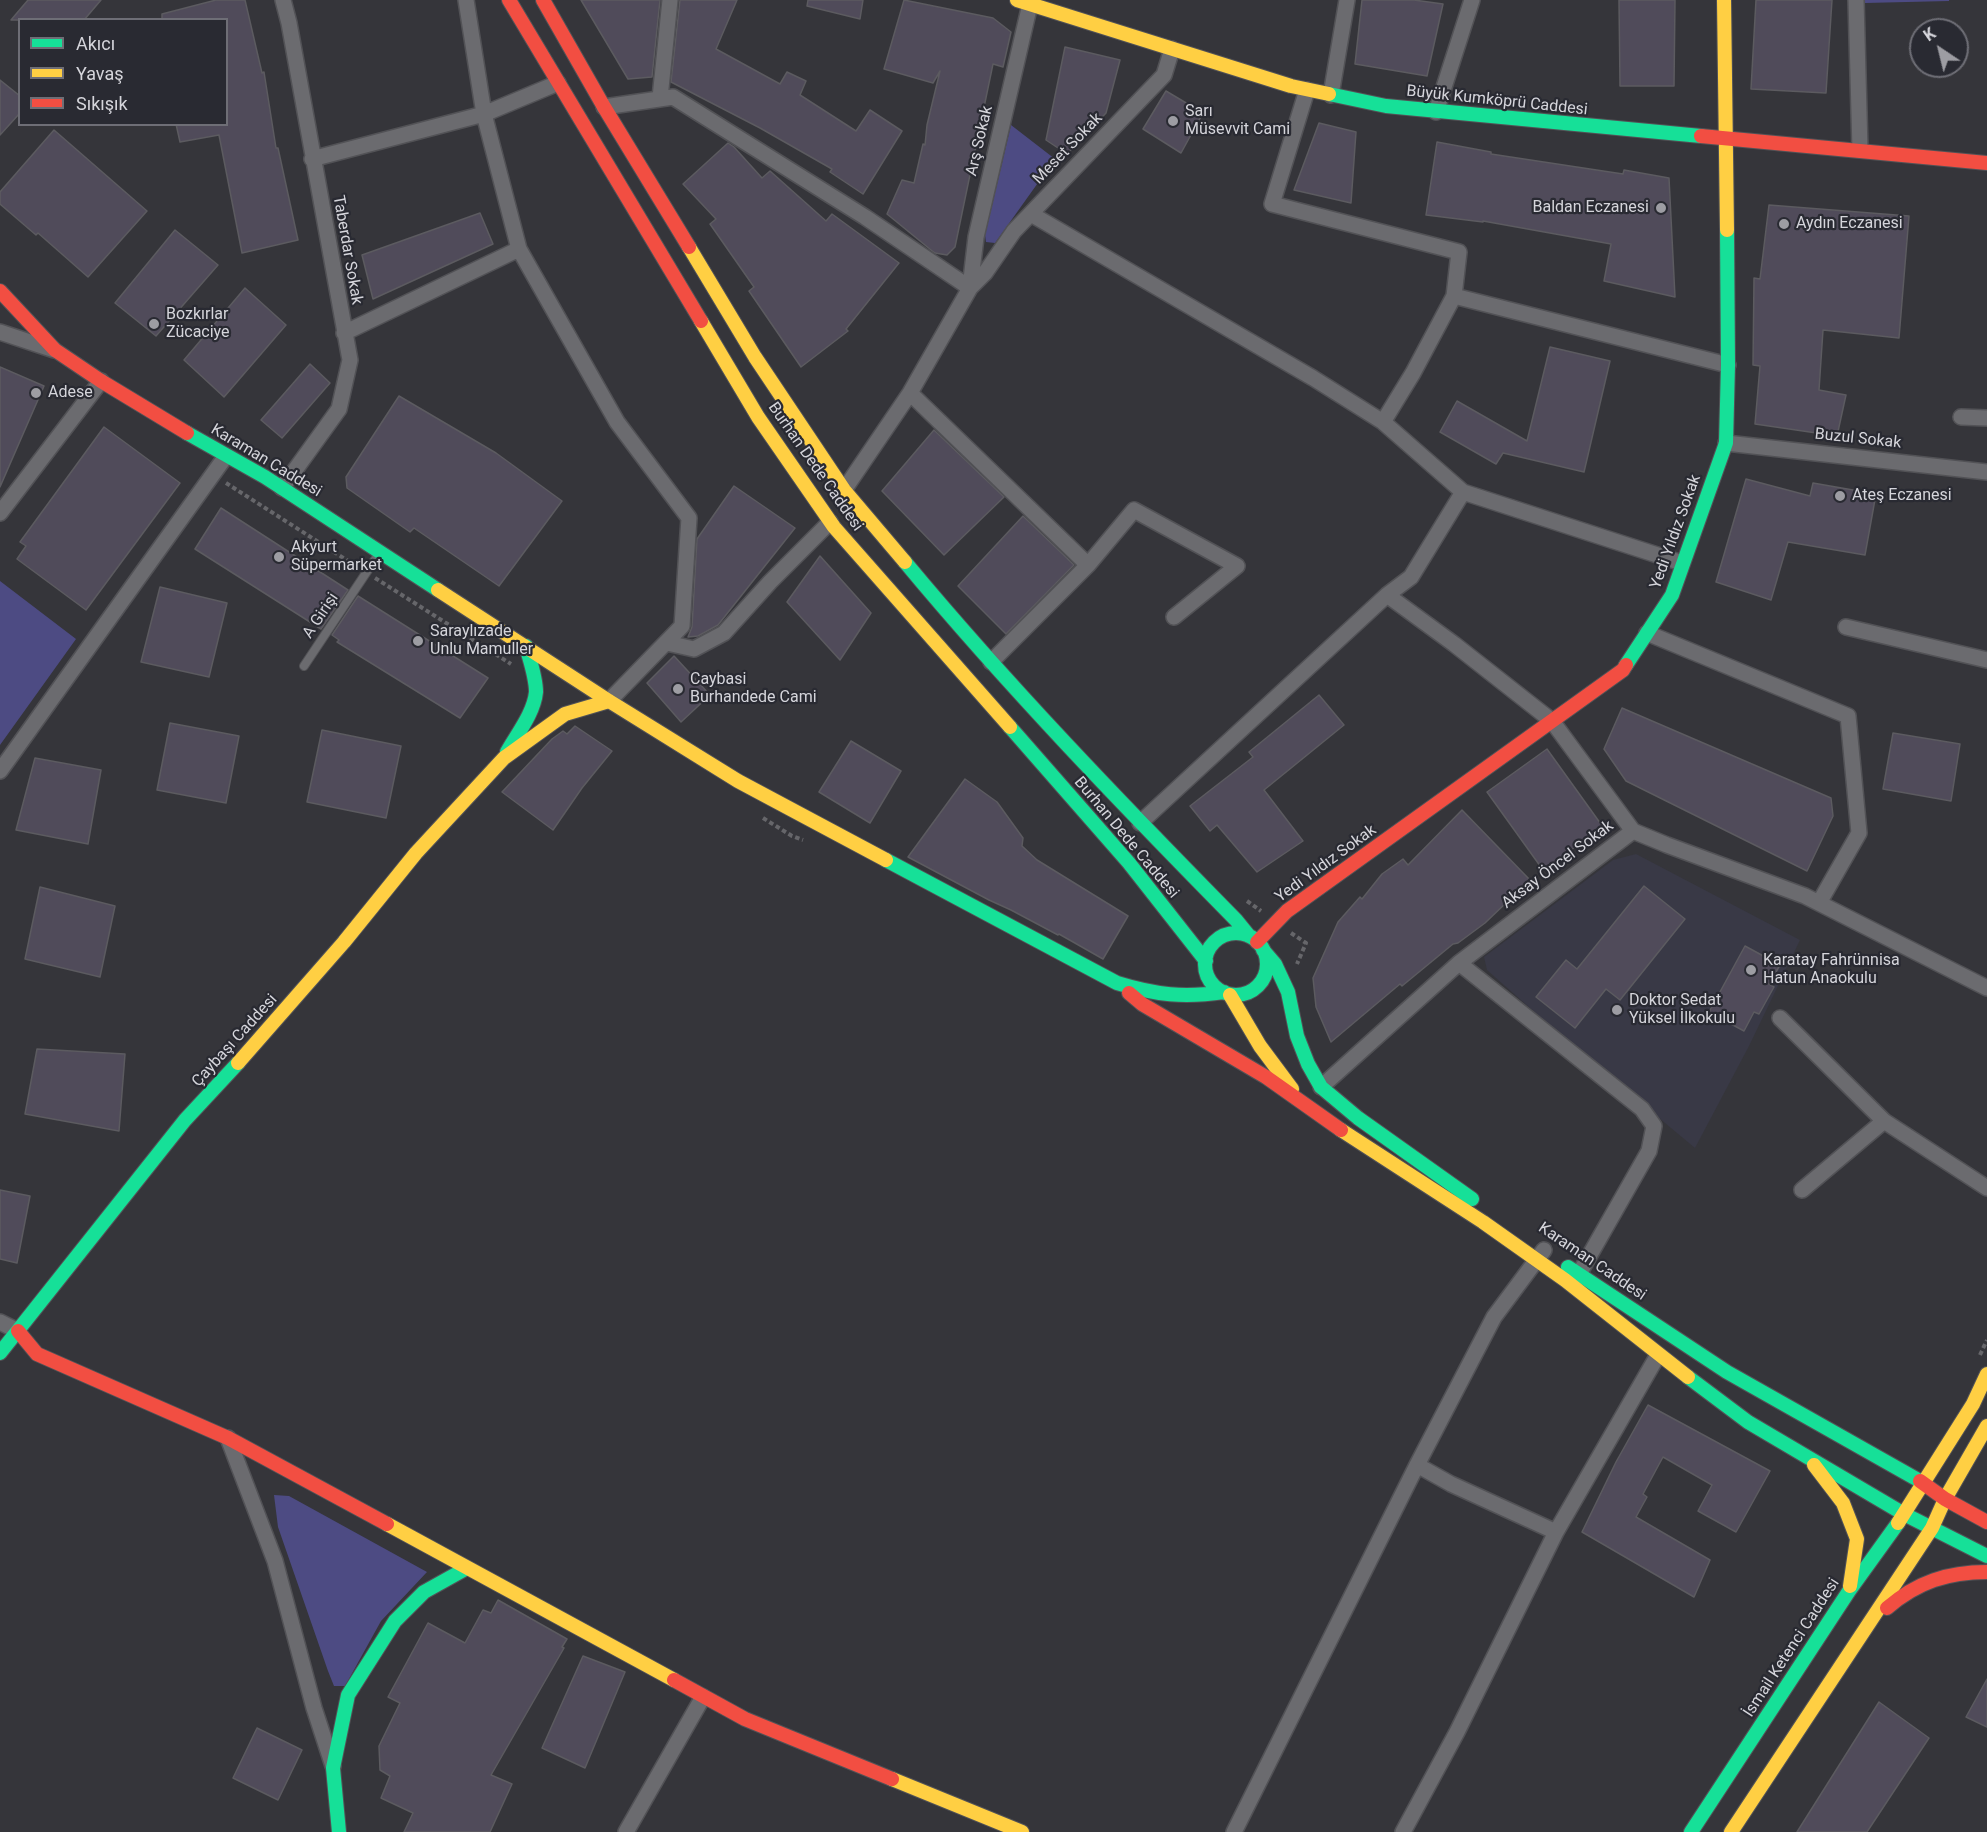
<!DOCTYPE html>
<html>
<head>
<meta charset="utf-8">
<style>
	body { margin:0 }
	#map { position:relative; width:1987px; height:1832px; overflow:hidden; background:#35353a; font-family:Roboto,sans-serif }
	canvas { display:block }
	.legend { position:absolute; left:18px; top:18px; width:210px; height:108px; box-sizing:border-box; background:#292a32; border:2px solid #6e6e76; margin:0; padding:8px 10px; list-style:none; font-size:18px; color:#d5d5db }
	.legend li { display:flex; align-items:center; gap:12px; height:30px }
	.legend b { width:30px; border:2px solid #6e6e76 }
	.north { position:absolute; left:1909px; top:18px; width:60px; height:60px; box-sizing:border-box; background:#292a32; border:2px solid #6e6e76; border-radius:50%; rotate:325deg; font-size:16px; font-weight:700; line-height:24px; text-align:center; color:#d5d5db }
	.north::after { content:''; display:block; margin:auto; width:21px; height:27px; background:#9d9da3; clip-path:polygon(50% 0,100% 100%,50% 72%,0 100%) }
</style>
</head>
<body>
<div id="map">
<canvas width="1987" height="1832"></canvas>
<ul class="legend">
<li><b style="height:8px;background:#16e098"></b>Akıcı</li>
<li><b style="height:8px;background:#ffcf43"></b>Yavaş</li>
<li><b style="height:8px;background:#f24e42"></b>Sıkışık</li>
</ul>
<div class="north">K</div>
</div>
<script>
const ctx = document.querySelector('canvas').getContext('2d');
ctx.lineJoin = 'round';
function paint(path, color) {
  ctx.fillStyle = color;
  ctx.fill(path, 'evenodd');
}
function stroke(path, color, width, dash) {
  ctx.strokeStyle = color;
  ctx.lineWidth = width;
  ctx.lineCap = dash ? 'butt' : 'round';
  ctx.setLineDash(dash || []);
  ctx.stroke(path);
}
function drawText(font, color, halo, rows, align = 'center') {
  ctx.font = font + ' Roboto,sans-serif';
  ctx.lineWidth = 4.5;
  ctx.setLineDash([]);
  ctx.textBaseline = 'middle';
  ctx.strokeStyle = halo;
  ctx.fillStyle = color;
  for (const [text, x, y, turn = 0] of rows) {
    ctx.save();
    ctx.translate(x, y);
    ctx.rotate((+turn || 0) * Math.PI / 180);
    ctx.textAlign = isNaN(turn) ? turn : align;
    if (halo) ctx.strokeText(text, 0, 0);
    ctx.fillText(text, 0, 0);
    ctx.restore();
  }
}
const built = new Path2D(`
	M1636,854L1800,940L1749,1046L1695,1148L1574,1047L1487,970L1484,957L1613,860Z`);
const green = new Path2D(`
	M1865,0H1949V1L1865,3Z
	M1011,125L1055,159L995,243L986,242L985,235Z
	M0,581L76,639L0,745Z
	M274,1495L289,1496L427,1572L381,1621L345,1686H334L328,1671L278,1527Z`);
const building = new Path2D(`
	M28,0H101L84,20H11Z
	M216,0H245L262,73L264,72L276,148H278L298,240L242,253L219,135L180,142L176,124H226V20H162V14Z
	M581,0H660L652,77L628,79Z
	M680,0H737L716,49L780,84L787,72L806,81L800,95L856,131L870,110L902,131L863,194L830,172L832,169L760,128L671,82Z
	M808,0H863L860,19L807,6Z
	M904,0L993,18L1011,32L1003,67L993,64L955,247L947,255L935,253L931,250L887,214L902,180L914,183L923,144L925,145L927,125L940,71L933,83L884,69Z
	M1362,0H1414L1443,4L1427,76L1355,64Z
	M1619,0H1675L1674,86H1620Z
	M1756,0H1832L1826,93L1751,89Z
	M1065,47L1120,60L1106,113L1067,154L1046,140Z
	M0,80L20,96V113L0,135Z
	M1166,91L1203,113L1181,153L1143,129Z
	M1319,123L1356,132L1351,203L1294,190Z
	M54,130L147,211L88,277L38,233L36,235L0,204V192Z
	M1437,142L1491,152V154L1623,174L1624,170L1669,178L1675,297L1604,281L1611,244L1483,221V222L1426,215Z
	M728,143L734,147L762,178L770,171L826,221L832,214L899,263L846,329L848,331L801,367L749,291L754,287L710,224L716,219L683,184Z
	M1769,205L1909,216L1899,338L1823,330L1819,390L1846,395L1837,436L1755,424L1760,366L1753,365L1754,278L1760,279Z
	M480,213L493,244L373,299L362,255Z
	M175,230L218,265L156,336L115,303Z
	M245,288L286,325L224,397L184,360Z
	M1550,347L1610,361L1584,472L1503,453L1496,464L1440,432L1457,401L1527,441Z
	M310,364L330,383L282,438L261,420Z
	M0,367L44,386L0,487Z
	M399,396L496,453L562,501L499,586L414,528L410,532L347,488L346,477Z
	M104,427L180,483L86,610L17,559L26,546L20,542Z
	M934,430L1004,497L944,555L882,491Z
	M1746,479L1810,496L1813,483L1876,494L1865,555L1788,542L1771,600L1716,582Z
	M734,486L795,528L718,625L698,636L688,637L692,627L697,539Z
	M221,508L348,590L321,629L195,549Z
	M1023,516L1074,565L1006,634L958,586Z
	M820,556L871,613L840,660L787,602Z
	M160,587L227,603L209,677L141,662Z
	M358,596L488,678L460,718L337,642L339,640L332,635Z
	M674,656L710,695L681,722L647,683Z
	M1319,695L1344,725L1264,790L1303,841L1257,872L1217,825L1210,831L1190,806L1253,757L1249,752Z
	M1622,708L1831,798L1833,816L1807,871L1626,781L1604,749Z
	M170,723L239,736L226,803L157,790Z
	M575,726L612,751L582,788L553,830L502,792L552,739L563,731L567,734Z
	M322,730L401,746L386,818L307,802Z
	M1893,733L1960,744L1951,801L1883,789Z
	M851,741L901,771L870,823L819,792Z
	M1547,749L1603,827L1543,870L1487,792Z
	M35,758L101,770L88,844L16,830Z
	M965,779L997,802L1023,838L1022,846L1037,860L1128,916L1103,959L1059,934L1058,935L1011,910L989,900L908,857Z
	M1462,810L1530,880L1485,923L1458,943L1453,944L1402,986L1400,984L1331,1042L1316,1007L1313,978L1338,922L1360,897L1362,899L1382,874L1403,859L1408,865Z
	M1644,886L1685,919L1620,1000L1606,989L1575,1028L1536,997L1566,960L1577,969Z
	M40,887L115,906L100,977L25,959Z
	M1745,946L1780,965L1769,984L1774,987L1759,1014L1754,1012L1744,1031L1709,1012Z
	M37,1049L125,1054L119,1131L25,1114Z
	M0,1190L30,1196L17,1263L0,1259Z
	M1648,1405L1770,1471L1736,1532L1698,1511L1712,1485L1663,1457L1643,1494L1647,1497L1636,1517L1710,1560L1694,1597L1582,1532L1616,1462Z
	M498,1600L567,1639L562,1647L564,1648L491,1775L512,1784L490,1832H404L413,1813L381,1798L390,1776L380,1770L379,1746L400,1703L388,1697L428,1623L465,1643L483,1610L491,1613Z
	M583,1656L625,1672L585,1768L542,1748Z
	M1987,1679V1727L1966,1717Z
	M1879,1702L1929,1738L1867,1832H1797Z
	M257,1728L302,1750L278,1800L233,1778Z`);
const path = new Path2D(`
	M226,483L356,566
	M375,578L511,664
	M763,818L792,836L803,840
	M1247,901L1261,911
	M1291,933L1306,943L1297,964
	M1980,1355L1987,1340`);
const lane = new Path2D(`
	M304,666L380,552`);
const street = new Path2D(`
	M466,0L484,114L519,249L617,422L689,518L682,626L609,701
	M1856,0L1860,150
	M1307,90L1272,204L1459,252L1454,296L1728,365
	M1331,95L1347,0
	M660,98L670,0
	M604,107L673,97L865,217L970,288L976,237L1031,0
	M1436,112L1472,0
	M312,159L484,114L558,83
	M1031,214L1313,378L1383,422L1463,492L1682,563
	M0,332L54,350
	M344,333L519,249
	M910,393L1088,565
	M1961,417L1987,418
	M1383,422L1413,373L1454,296
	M1726,443L1987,472
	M282,488L339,409L350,360L289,23L283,0
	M844,490L910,393L970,288L985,273L1014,231L1164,75L1172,49
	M0,513L101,381
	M1387,595L1454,644L1552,721L1633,831
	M1846,627L1987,660
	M1647,633L1848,716L1859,833L1819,903
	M667,643L694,649L724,633L770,582L830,522
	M991,662L1088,565L1134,510L1237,566L1174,617
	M0,771L226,456
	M1140,823L1387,595L1411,577L1463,492
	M1459,963L1642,1109L1654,1126L1649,1151L1575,1281
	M1780,1018L1884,1121
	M1321,1087L1459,963L1633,831L1667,845L1805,896L1987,988
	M1802,1190L1884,1121L1987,1188
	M0,1322L18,1331
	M228,1438L275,1561L314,1708L333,1766
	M1417,1465L1451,1484L1556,1532
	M626,1832L703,1697
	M1234,1832L1417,1465L1494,1317L1544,1250
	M1403,1832L1457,1732L1556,1532L1658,1355`);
const fast = new Path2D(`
	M1329,94L1386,106L1701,136
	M187,433L265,477L438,590
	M905,562C1009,687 1122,804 1236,920L1249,936
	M1626,665L1672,595L1726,443L1728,365L1727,230
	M1010,727L1129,863L1206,961
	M507,752C517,734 534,713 536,692C536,677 530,661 526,646
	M886,860L1117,983C1156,995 1184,998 1224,992
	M1205 964a31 31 0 1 1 62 0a31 31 0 1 1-62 0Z
	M1263,950L1275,964L1288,992L1297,1036L1308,1064L1321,1087L1358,1118L1472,1199
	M1568,1267L1727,1372L1920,1481
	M0,1353L185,1120L238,1063
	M1688,1377L1748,1422L1904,1514L1987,1556
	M339,1832L333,1768L348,1695L395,1621L424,1592L467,1568
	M1691,1832L1849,1591L1898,1523`);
const slow = new Path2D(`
	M1017,0L1291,86L1329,94
	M1724,0L1727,230
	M689,247L755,357L844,490L905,562
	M701,321L758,417L834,527L1010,727
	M438,590L609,701L738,781L886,860
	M1230,995L1260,1046L1292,1089
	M238,1063L344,942L416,853L504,758L565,714L609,701
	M1341,1130L1483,1222L1565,1280L1688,1377
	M1814,1465L1843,1503L1857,1539L1850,1586
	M1898,1523L1973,1404L1987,1374
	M387,1524L674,1680
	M892,1779L1022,1832
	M1731,1832L1932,1528L1945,1499L1987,1426`);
const jam = new Path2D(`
	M509,0L701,321
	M543,0L604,107L689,247
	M1701,136L1987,163
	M0,291L55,350L101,381L187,433
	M1257,942L1287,911L1623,670L1626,665
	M1129,993L1142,1004L1266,1077L1341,1130
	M18,1331L37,1354L228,1438L387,1524
	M1920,1481L1945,1499L1987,1522
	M1887,1608C1917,1582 1948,1572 1987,1572
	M674,1680L745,1719L892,1779`);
const markers = [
	[1173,121,6,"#9d9da3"],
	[1661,208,6,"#9d9da3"],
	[1784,224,6,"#9d9da3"],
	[154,324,6,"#9d9da3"],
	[36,393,6,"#9d9da3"],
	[1840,496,6,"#9d9da3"],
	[279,557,6,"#9d9da3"],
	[418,641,6,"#9d9da3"],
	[678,689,6,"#9d9da3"],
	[1751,970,6,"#9d9da3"],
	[1617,1010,6,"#9d9da3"]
];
const streetNames = [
	["Büyük Kumköprü Caddesi",1497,101,6],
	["Arş Sokak",980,141,-77],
	["Meset Sokak",1068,149,-46],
	["Taberdar Sokak",347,250,80],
	["Buzul Sokak",1858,439,6],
	["Karaman Caddesi",266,461,31],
	["Burhan Dede Caddesi",815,467,55],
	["Yedi Yıldız Sokak",1676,532,-70],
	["A Girişi",321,616,-56],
	["Burhan Dede Caddesi",1126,838,50],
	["Yedi Yıldız Sokak",1326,864,-36],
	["Aksay Öncel Sokak",1558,865,-37],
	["Çaybaşı Caddesi",235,1041,-48],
	["Karaman Caddesi",1592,1262,34],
	["İsmail Ketenci Caddesi",1792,1648,-57]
];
const poiNames = [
	["Sarı",1185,112],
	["Müsevvit Cami",1185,130],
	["Baldan Eczanesi",1649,208,"right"],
	["Aydın Eczanesi",1796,224],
	["Bozkırlar",166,315],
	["Zücaciye",166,333],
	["Adese",48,393],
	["Ateş Eczanesi",1852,496],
	["Akyurt",291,548],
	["Süpermarket",291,566],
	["Saraylızade",430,632],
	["Unlu Mamuller",430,650],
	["Caybasi",690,680],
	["Burhandede Cami",690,698],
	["Karatay Fahrünnisa",1763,961],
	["Hatun Anaokulu",1763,979],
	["Doktor Sedat",1629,1001],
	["Yüksel İlkokulu",1629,1019]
];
paint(built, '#393946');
paint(green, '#4d4b83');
paint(building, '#504b5a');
stroke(building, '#5c5b60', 1.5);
stroke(lane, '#525256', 10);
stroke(street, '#525256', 18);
stroke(fast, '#525256', 16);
stroke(slow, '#525256', 16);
stroke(jam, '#525256', 16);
stroke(path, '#66666a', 4, [4.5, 3]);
stroke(lane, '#6b6b6f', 8);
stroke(street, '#6b6b6f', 15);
stroke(fast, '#16e098', 14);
stroke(slow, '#ffcf43', 14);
stroke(jam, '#f24e42', 14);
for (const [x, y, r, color] of markers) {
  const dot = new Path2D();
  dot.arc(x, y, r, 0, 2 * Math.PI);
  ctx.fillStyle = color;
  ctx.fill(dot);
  stroke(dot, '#292a32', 2);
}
drawText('16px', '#d5d5db', '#292a32', streetNames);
drawText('16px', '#d5d5db', '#292a32', poiNames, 'left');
</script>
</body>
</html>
